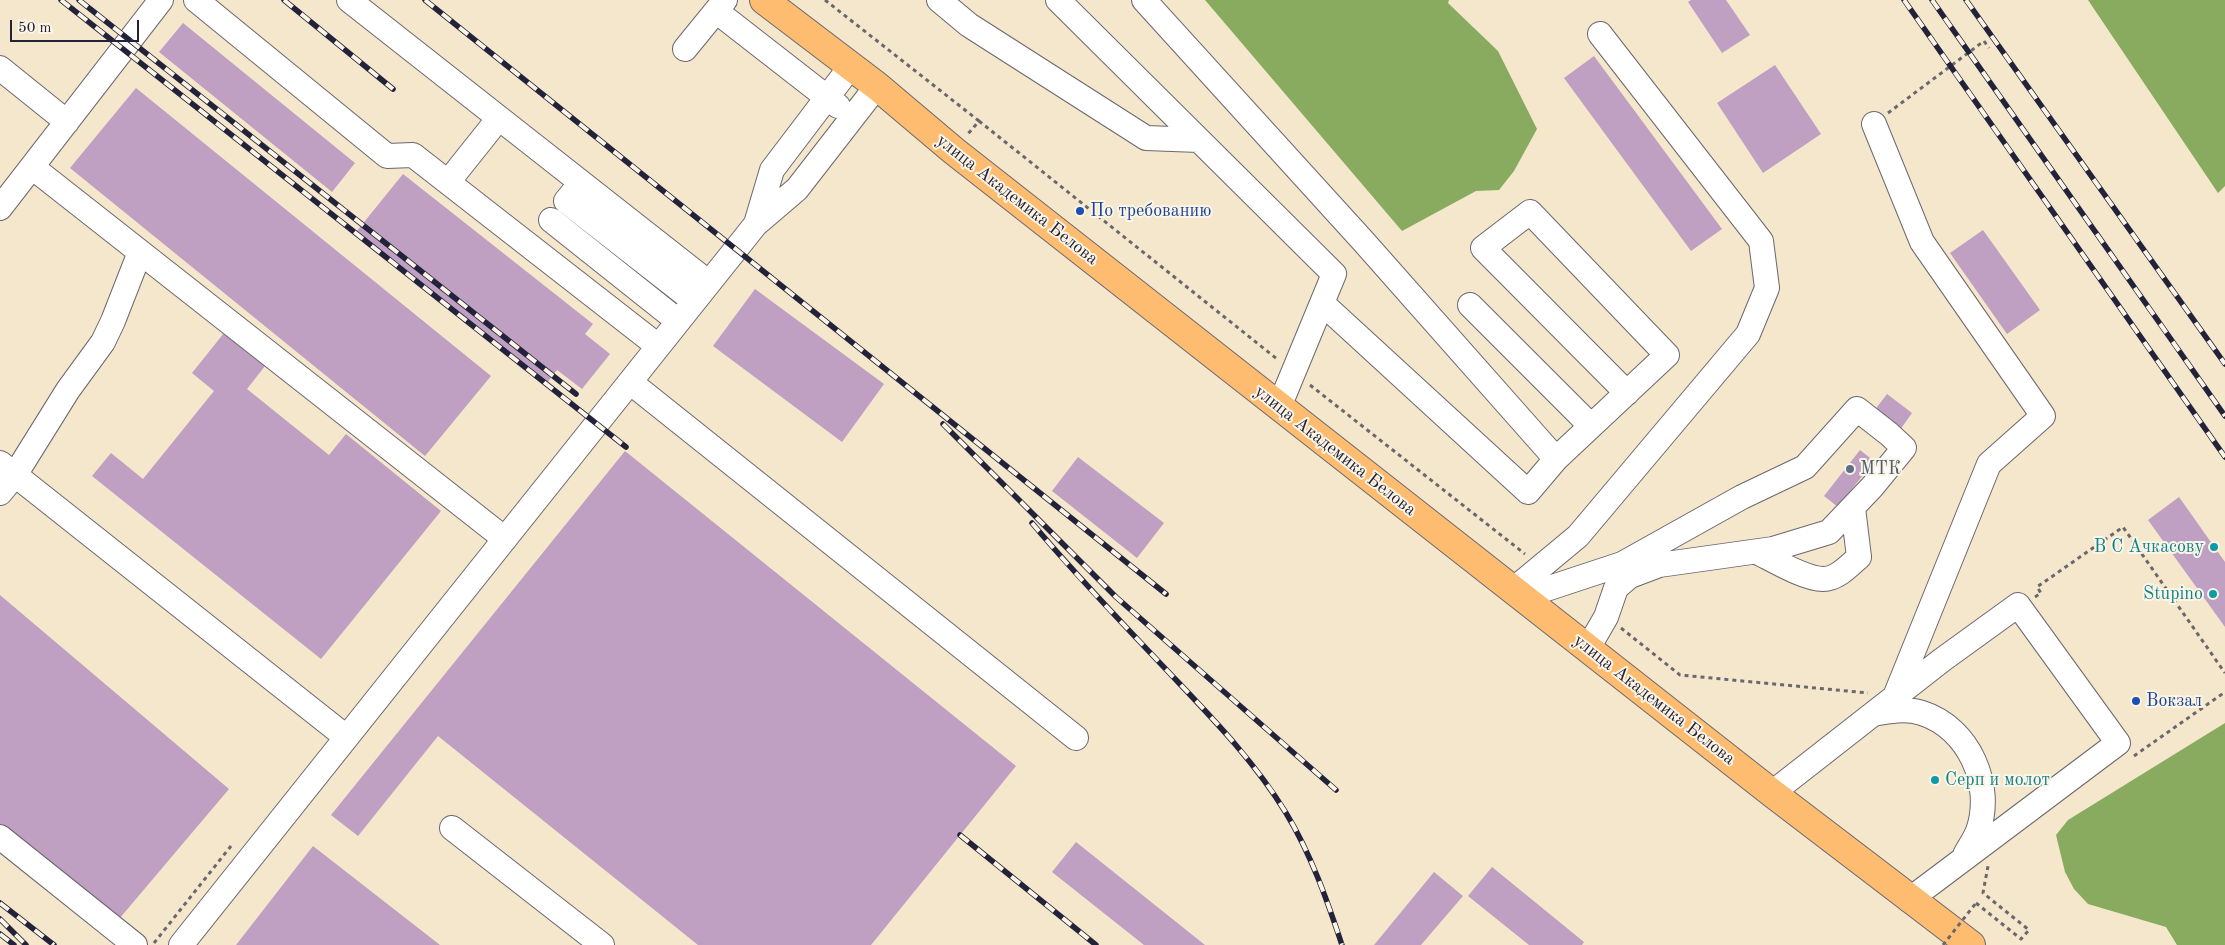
<!DOCTYPE html>
<html>
<head>
<meta charset="utf-8">
<style>
	body { margin:0 }
	#map { position:relative; width:2225px; height:945px; overflow:hidden; background:#f4e7cc; font-family:"Old Standard TT",serif }
	canvas { display:block }
	.scale { position:absolute; left:10px; top:20px; width:129px; height:22px; box-sizing:border-box; border:2px solid #22223b; border-top:0; padding-left:6px; font-size:15px; line-height:18px; white-space:nowrap; color:#22223b; -webkit-text-stroke:4px #fcf5e5; paint-order:stroke }
</style>
</head>
<body>
<div id="map">
<canvas width="2225" height="945"></canvas>
<div class="scale">50 m</div>
</div>
<script>
const ctx = document.querySelector('canvas').getContext('2d');
ctx.lineJoin = 'round';
function paint(path, color) {
  ctx.fillStyle = color;
  ctx.fill(path, 'evenodd');
}
function stroke(path, color, width, dash) {
  ctx.strokeStyle = color;
  ctx.lineWidth = width;
  ctx.lineCap = dash ? 'butt' : 'round';
  ctx.setLineDash(dash || []);
  ctx.stroke(path);
}
function drawText(font, color, halo, rows, align = 'center') {
  ctx.font = font + ' "Old Standard TT",serif';
  ctx.lineWidth = 4;
  ctx.setLineDash([]);
  ctx.textBaseline = 'middle';
  ctx.strokeStyle = halo;
  ctx.fillStyle = color;
  for (const [text, x, y, turn = 0] of rows) {
    ctx.save();
    ctx.translate(x, y);
    ctx.rotate((+turn || 0) * Math.PI / 180);
    ctx.textAlign = isNaN(turn) ? turn : align;
    if (halo) ctx.strokeText(text, 0, 0);
    ctx.fillText(text, 0, 0);
    ctx.restore();
  }
}
const forest = new Path2D(`
	M1205,0H1449L1448,3L1498,51L1537,129L1514,171L1499,190L1476,191L1402,231Z
	M2088,0H2225V186L2218,193Z
	M2225,723V945H2177L2166,927L2088,904L2074,889L2065,872L2056,835L2068,820Z`);
const building = new Path2D(`
	M1691,0H1726L1750,35L1722,53L1688,2Z
	M183,23L355,163L332,192L159,52Z
	M1594,56L1722,229L1691,251L1564,78Z
	M1775,65L1821,134L1763,173L1717,103Z
	M136,88L491,376L425,456L70,168Z
	M403,174L593,324L585,334L610,354L582,389L557,370L547,383L356,232Z
	M1983,230L2040,310L2007,334L1950,253Z
	M755,289L884,384L842,442L713,346Z
	M224,333L265,366L247,389L329,455L346,434L441,511L321,659L92,476L111,453L143,479L214,391L192,373Z
	M1887,394L1912,413L1900,430L1874,411Z
	M1860,450L1874,461L1838,507L1824,496Z
	M625,451L1016,766L871,945H698L438,736L358,836L331,815Z
	M1078,457L1164,523L1137,558L1052,491Z
	M2179,497L2225,562V627L2148,520Z
	M0,595L229,789L114,925L0,829Z
	M1076,842L1205,945H1144L1052,872Z
	M313,846L440,945H236Z
	M1492,867L1584,942L1582,945H1529L1468,896Z
	M1434,872L1463,896L1421,945H1374Z`);
const path = new Path2D(`
	M825,0L979,121L967,135
	M1888,113L1984,41L1989,48
	M979,121L1277,359
	M1310,385L1525,554
	M2035,597L2041,593L2037,587L2123,527L2225,673
	M1621,628L1680,675L1868,693
	M2134,756L2225,692
	M1976,903L2021,939L2029,930L1983,893L1988,866
	M154,943L231,846`);
const minor = new Path2D(`
	M196,0L387,156L413,155L658,346
	M349,0L499,118
	M939,0L969,25L1146,138L1199,140
	M1058,0L1334,274L1279,407
	M1144,0L1364,242L1556,459L1528,492L1322,303
	M716,11L838,106
	M685,49L725,0
	M0,68L67,122
	M1874,124L1922,242L2043,416L1989,464L1896,694
	M32,167L505,539
	M448,182L499,118L709,283
	M581,183L566,201L694,301
	M0,208L161,0
	M551,220L678,321
	M756,224L772,170L851,66
	M1470,305L1591,426
	M630,382L1076,738
	M1556,459L1667,355L1530,212L1483,248L1627,393
	M0,463L346,737
	M0,493L15,475L68,390L103,342L113,321L140,252
	M1757,552C1773,560 1805,579 1823,579C1837,579 1849,566 1859,557L1853,508
	M1513,590L1578,536L1748,334L1767,288L1761,241L1600,34
	M1522,597L1622,564L1742,497L1805,467L1857,409L1889,434L1904,448L1872,487L1829,532L1773,549L1659,565L1630,576L1616,588L1606,617L1588,648
	M1873,714C1889,711 1906,708 1922,713C1969,728 1994,785 1978,831C1975,839 1969,847 1965,855
	M1772,793L1942,660L2018,605L2118,743L1909,900
	M452,828L602,945
	M0,837L135,945
	M181,945L756,224L797,189L877,86`);
const major = new Path2D(`
	M764,0L877,86L954,151L1772,793L1971,945`);
const rail = new Path2D(`
	M61,0L626,447
	M79,0L576,394
	M284,0L393,89
	M425,0L1166,594
	M1904,0L2225,457
	M1932,0L2225,416
	M1966,0L2225,364
	M943,424L1116,597L1336,790
	M1032,523C1078,578 1129,630 1178,682C1217,723 1256,764 1286,813C1311,854 1327,900 1342,945
	M960,835L1096,945
	M0,903L54,945
	M0,919L26,945
	M0,934L14,945`);
const pathBridge = new Path2D(`
	M1943,945L1976,903`);
const markers = [
	[1080,211,5,"#1a4fb4"],
	[1850,469,5,"#5c6f8a"],
	[2214,547,5,"#0f9aa8"],
	[2213,594,5,"#0f9aa8"],
	[2136,701,5,"#1a4fb4"],
	[1935,780,5,"#0f9aa8"]
];
const streetNames = [
	["улица Академика Белова",1017,200,38],
	["улица Академика Белова",1335,451,38],
	["улица Академика Белова",1654,700,38]
];
const transitNames = [
	["По требованию",1090,211],
	["Вокзал",2146,701]
];
const serviceNames = [
	["МТК",1860,469]
];
const cultureNames = [
	["В С Ачкасову",2204,547],
	["Stupino",2203,594],
	["Серп и молот",1945,780,"left"]
];
paint(forest, '#88ab60');
paint(building, '#bf9fc2');
stroke(minor, '#6c676e', 26);
stroke(major, '#6c676e', 30);
stroke(path, '#6c676e', 3, [4, 4]);
stroke(minor, '#fff', 24);
stroke(major, '#febc70', 28);
stroke(rail, '#22223b', 5.5);
stroke(rail, '#fcf5e5', 4, [11]);
stroke(pathBridge, '#6c676e', 3, [4, 4]);
for (const [x, y, r, color] of markers) {
  const dot = new Path2D();
  dot.arc(x, y, r, 0, 2 * Math.PI);
  ctx.fillStyle = color;
  ctx.fill(dot);
  stroke(dot, '#fcf5e5', 2);
}
drawText('18px', '#22223b', '#fcf5e5', streetNames);
drawText('18px', '#164399', '#fcf5e5', transitNames, 'left');
drawText('18px', '#4e5e75', '#fcf5e5', serviceNames, 'left');
drawText('18px', '#0d838f', '#fcf5e5', cultureNames, 'right');
</script>
</body>
</html>
